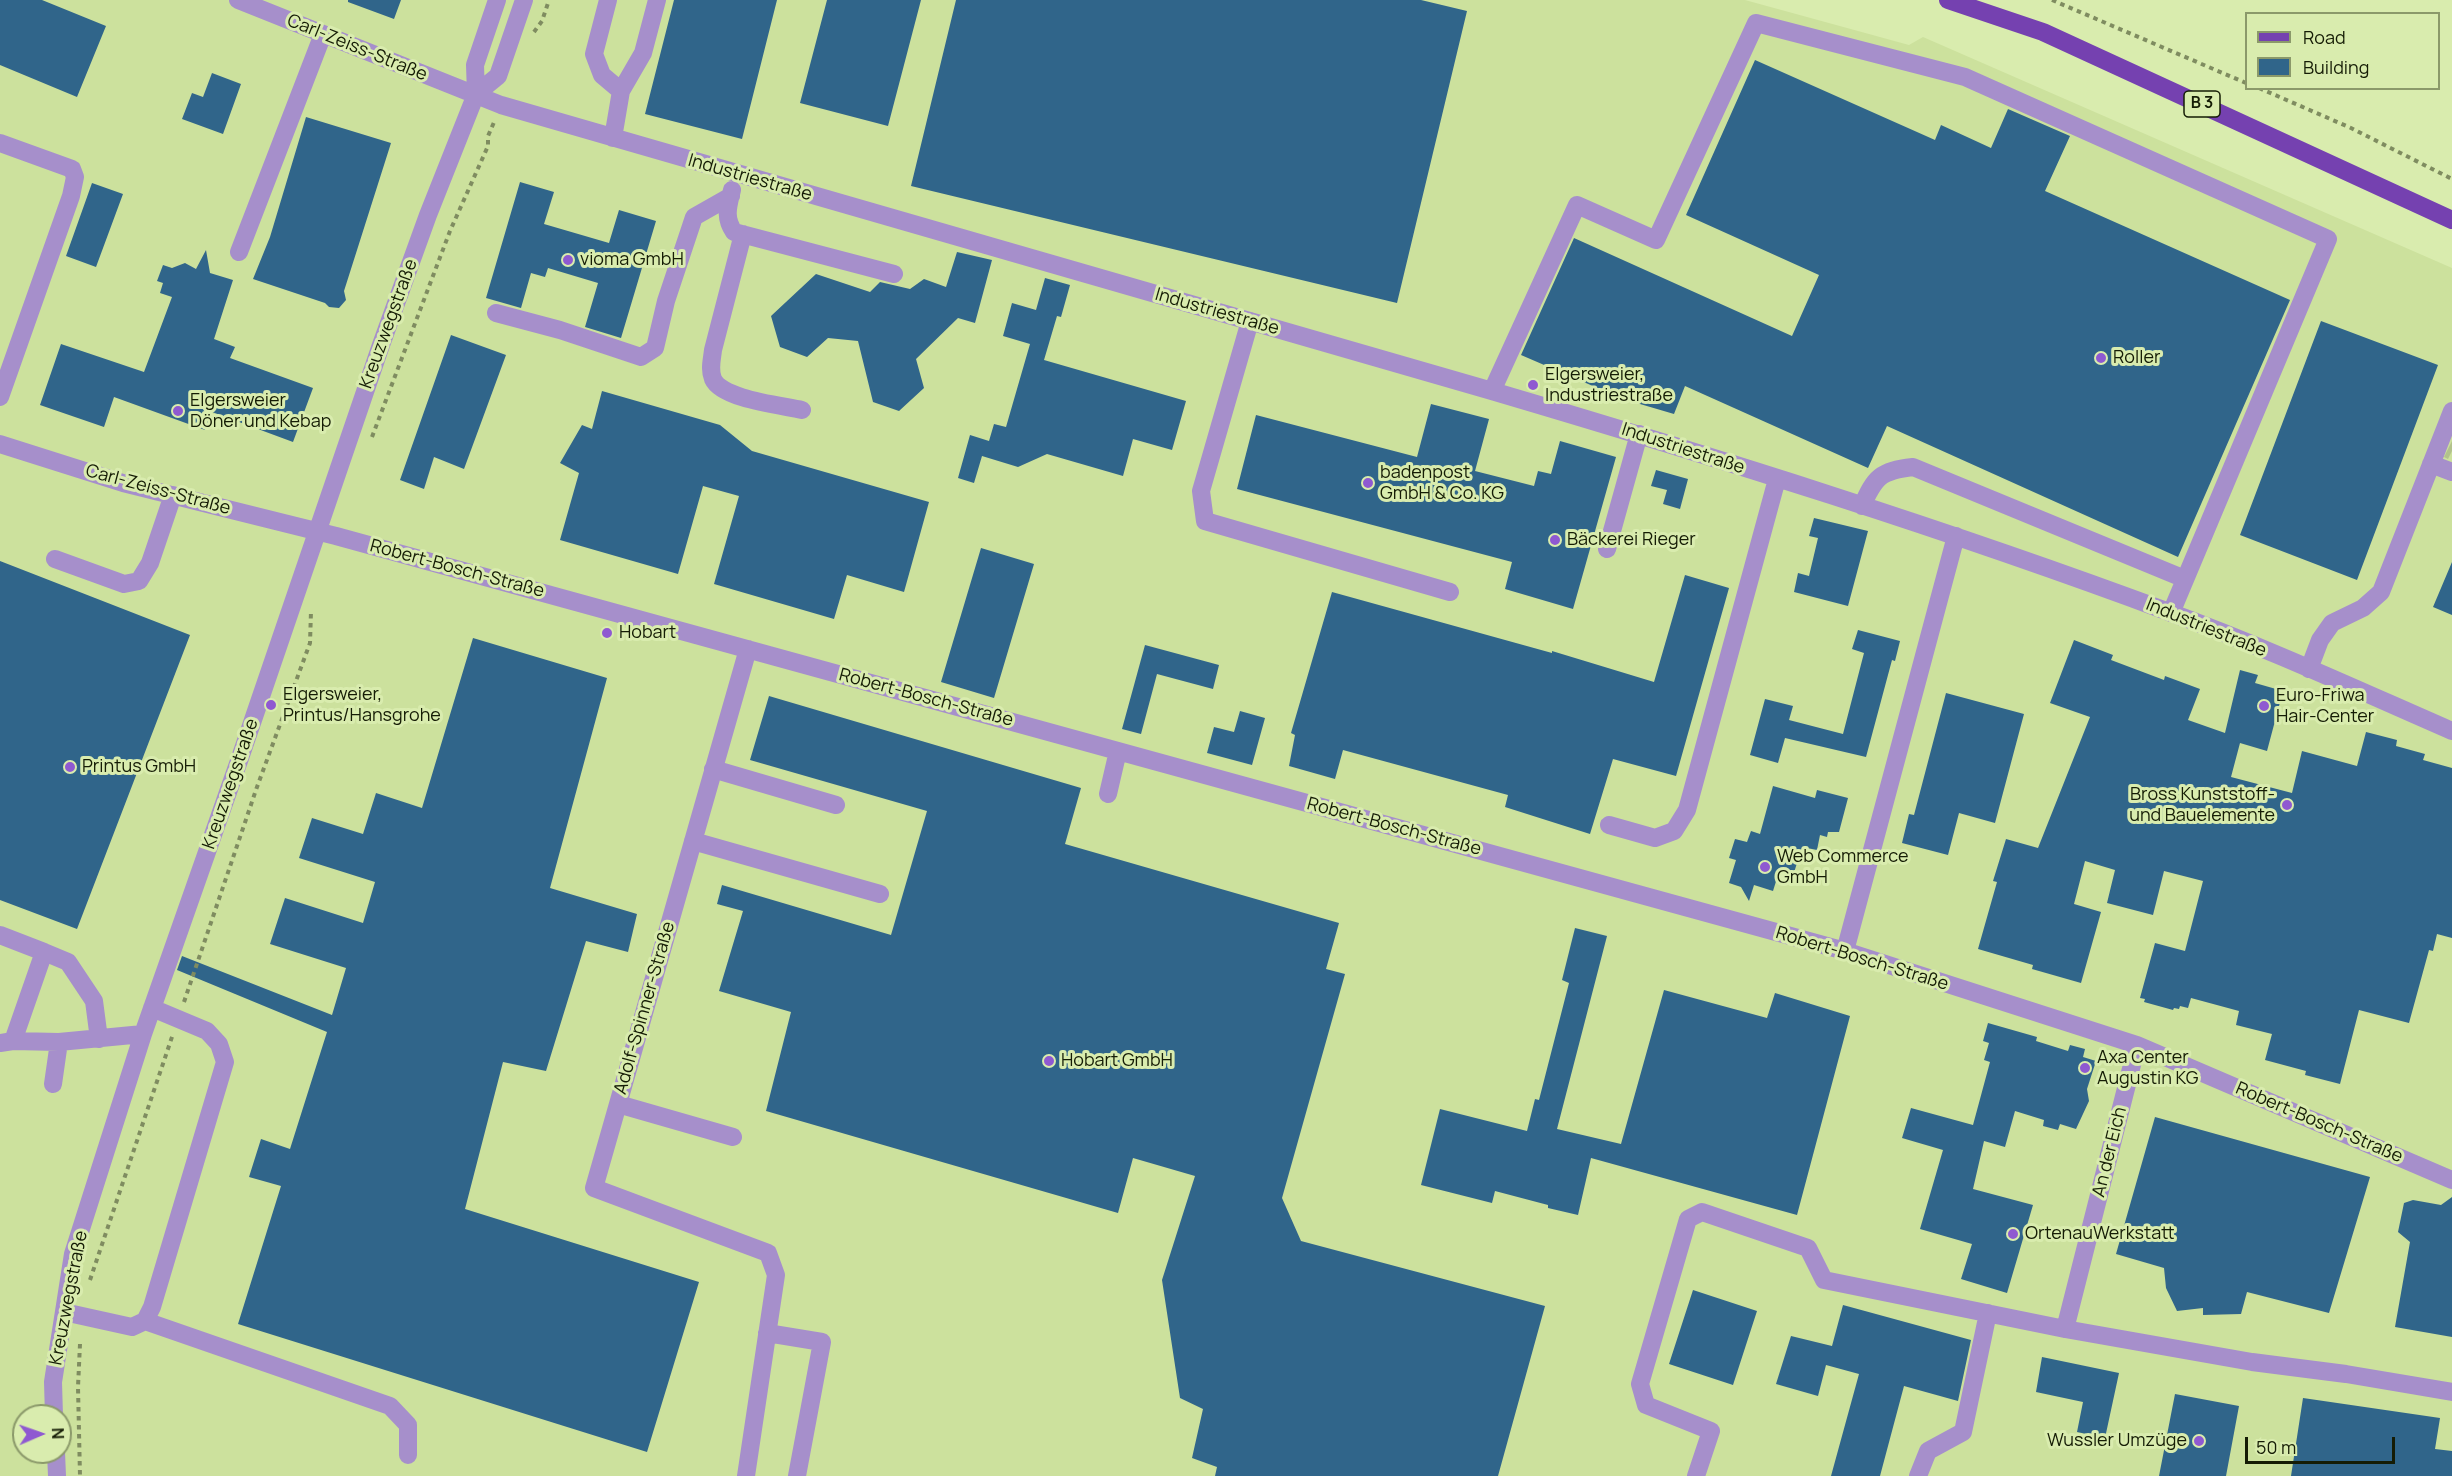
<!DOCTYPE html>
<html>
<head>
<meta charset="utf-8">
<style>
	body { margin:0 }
	#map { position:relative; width:2452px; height:1476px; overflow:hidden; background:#d9ecae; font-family:Manrope,sans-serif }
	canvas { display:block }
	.legend { position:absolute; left:2245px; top:12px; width:195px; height:78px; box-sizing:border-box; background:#d9ecae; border:2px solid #8b996a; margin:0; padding:8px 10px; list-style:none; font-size:18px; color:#151c05 }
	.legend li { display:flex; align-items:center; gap:12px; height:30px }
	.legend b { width:30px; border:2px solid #8b996a }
	.north { position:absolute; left:12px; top:1404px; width:60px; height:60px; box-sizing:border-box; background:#d9ecae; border:2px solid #8b996a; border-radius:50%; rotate:88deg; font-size:16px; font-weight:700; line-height:24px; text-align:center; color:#151c05 }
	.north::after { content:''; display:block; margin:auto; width:21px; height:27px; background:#8f59d1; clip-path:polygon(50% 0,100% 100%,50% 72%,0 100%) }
	.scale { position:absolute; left:2245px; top:1437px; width:150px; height:27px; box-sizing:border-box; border:3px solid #151c05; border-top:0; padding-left:8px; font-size:18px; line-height:21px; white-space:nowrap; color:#151c05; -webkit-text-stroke:4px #d9ecae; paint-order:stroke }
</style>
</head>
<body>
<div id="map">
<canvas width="2452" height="1476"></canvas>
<ul class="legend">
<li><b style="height:8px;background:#7541b0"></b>Road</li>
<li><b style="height:16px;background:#30658a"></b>Building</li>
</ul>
<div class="north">N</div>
<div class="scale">50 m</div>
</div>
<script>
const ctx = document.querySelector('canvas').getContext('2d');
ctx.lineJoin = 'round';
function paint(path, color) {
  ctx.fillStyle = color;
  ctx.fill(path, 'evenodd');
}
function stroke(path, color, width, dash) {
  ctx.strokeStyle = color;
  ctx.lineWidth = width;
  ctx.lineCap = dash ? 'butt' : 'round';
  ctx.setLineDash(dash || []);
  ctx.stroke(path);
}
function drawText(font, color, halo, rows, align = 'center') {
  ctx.font = font + ' Manrope,sans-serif';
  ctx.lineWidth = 6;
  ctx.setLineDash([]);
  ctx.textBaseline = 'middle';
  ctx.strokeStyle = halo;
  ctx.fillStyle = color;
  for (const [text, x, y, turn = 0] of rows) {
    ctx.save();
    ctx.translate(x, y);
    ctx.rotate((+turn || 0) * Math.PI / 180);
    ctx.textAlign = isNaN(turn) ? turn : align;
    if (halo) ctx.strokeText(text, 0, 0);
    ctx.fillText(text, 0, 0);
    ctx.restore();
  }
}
const built = new Path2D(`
	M0,0H1745L1909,45L1923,37L2452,268V1476H0ZM24,1416H60V1452H24Z`);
const building = new Path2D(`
	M0,0H42L106,26L77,97L0,65Z
	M348,0H401L394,19L348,2Z
	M674,0H777L742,139L645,114Z
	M827,0H921L888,126L800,103Z
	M956,0H1421L1467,11L1397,303L911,186Z
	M1755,60L1935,140L1941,125L1991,148L2008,109L2070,136L2045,191L2290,300L2178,557L1887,426L1868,468L1685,386L1674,414L1623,399L1521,355L1574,238L1792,336L1819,275L1686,215Z
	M212,73L241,84L223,134L182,119L192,93L203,97Z
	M306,117L391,143L344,291L346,300L339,308L329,307L325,303L253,279L270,237Z
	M520,182L554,192L544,224L609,243L619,210L656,221L621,338L585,327L598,283L548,268L545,277L531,273L521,308L486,298Z
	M92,183L123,194L96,267L66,256Z
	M206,250L210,273L233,280L214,339L235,347L230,358L313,388L293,442L212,412L205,430L114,397L104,427L40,405L61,344L144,372L172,297L160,293L163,283L157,281L163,265L172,268L185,263L196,269Z
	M957,252L992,260L975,323L958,318L916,359L924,388L899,411L873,402L858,341L828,338L807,357L780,347L771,316L816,274L870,292L880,282L910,289L924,279L946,287Z
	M1045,278L1070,285L1061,317L1057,316L1044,360L1186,401L1172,450L1133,439L1123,476L1047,454L1018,467L982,456L974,483L958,478L970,435L989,441L994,424L1006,427L1030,344L1003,336L1012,303L1036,310Z
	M2321,321L2438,365L2357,580L2240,535Z
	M451,335L506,355L464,469L434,457L424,489L400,480Z
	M602,391L720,425L752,451L929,502L904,592L847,575L834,619L714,584L739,496L703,486L678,574L560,540L579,473L560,463L582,425L592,429Z
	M1431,404L1489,419L1475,471L1534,486L1538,471L1551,474L1560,441L1616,457L1573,609L1505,589L1512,562L1237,489L1256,415L1417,457Z
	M1656,470L1688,479L1680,509L1663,504L1667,490L1651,486Z
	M1814,518L1868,531L1848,606L1794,592L1798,573L1809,576L1818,538L1809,536Z
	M981,548L1034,564L994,698L941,682Z
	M0,561L190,635L77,929L0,900Z
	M2452,562V615L2433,607Z
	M1685,575L1729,588L1676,776L1613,759L1590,834L1505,807L1508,795L1343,750L1335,779L1289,766L1295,735L1291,733L1332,592L1552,653V651L1654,682Z
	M1858,630L1900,641L1895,661L1892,660L1866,757L1785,738L1778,763L1750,755L1765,699L1793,706L1789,720L1843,734L1864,653L1852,649Z
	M473,638L607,678L550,888L637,914L628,952L586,941L546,1071L503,1062L465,1209L699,1282L647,1452L238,1324L281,1186L249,1177L261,1139L290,1149L327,1032L177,970L182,956L332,1015L346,968L270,944L285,898L363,923L375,882L299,858L312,818L363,834L376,793L422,808Z
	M2074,640L2113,655L2111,660L2164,680L2165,676L2200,689L2188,720L2225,733L2240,670L2258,675L2255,683L2283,691L2267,751L2240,743L2231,777L2292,793L2302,751L2357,766L2366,732L2397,740L2396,746L2425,754L2423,760L2452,768V938L2437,934L2433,951L2429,950L2409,1023L2359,1010L2340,1084L2305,1075L2306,1071L2265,1060L2272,1034L2236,1025L2239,1011L2191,998L2188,1008L2180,1006L2179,1009L2174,1008L2173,1010L2144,1002L2145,999L2140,998L2155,943L2185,951L2203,881L2164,871L2153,915L2107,903L2115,870L2085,861L2074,904L2101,912L2081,983L2032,969L2033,965L1978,949L1997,882L1993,881L2006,839L2038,848L2090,717L2050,703Z
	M1145,645L1219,665L1213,689L1157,674L1141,734L1122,729Z
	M1946,693L2024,714L1995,823L1959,813L1948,855L1902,843L1909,814L1914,815Z
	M769,696L1081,788L1065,844L1339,923L1326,969L1345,974L1282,1198L1301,1241L1545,1306L1498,1476H1215L1217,1467L1192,1458L1203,1409L1180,1398L1162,1280L1195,1176L1133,1158L1118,1213L766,1111L791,1012L719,991L743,911L717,904L722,885L891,935L927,811L750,760Z
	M1240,711L1265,718L1252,765L1207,753L1214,727L1234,732Z
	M1773,786L1815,798L1817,790L1848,798L1839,832H1828L1827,837L1820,835L1817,850L1802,847L1792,879L1778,875L1773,891L1754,885L1749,901L1741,887L1729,883L1736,860L1729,858L1735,839L1747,842L1751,831L1760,834Z
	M1575,928L1607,936L1557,1129L1621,1144L1664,990L1767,1018L1775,993L1850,1016L1797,1215L1591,1158L1578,1215L1548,1208V1205L1495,1191L1492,1203L1421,1185L1440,1109L1527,1131L1535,1099L1539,1100L1569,983L1562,980Z
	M1988,1023L2037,1037L2036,1041L2068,1051L2070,1045L2085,1049L2083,1057L2096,1061L2087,1089L2089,1101L2076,1129L2060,1124L2058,1130L2043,1126L2044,1120L2015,1111L2005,1147L1984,1141L1973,1189L2033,1205L2007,1293L1961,1279L1972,1244L1920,1229L1943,1150L1902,1138L1911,1108L1973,1125L1990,1062L1984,1060L1989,1043L1983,1041Z
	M2155,1117L2370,1177L2329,1313L2247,1292L2241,1314L2203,1315V1308L2177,1311L2166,1288L2164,1268L2116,1254Z
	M2452,1197V1337L2395,1327L2410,1242L2398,1232L2404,1203L2413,1200L2441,1205Z
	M1693,1290L1757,1311L1733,1385L1669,1364Z
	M1843,1305L1971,1340L1958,1401L1904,1386L1880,1476H1831L1859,1374L1826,1365L1818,1396L1776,1384L1791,1336L1832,1346Z
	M2042,1357L2119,1373L2105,1438L2077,1432L2083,1402L2036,1392Z
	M2175,1394L2239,1406L2226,1476H2159Z
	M2303,1398L2440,1418L2435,1449L2452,1451V1476H2291Z`);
const minorTunnel = new Path2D(`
	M2448,449L2452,451`);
const path = new Path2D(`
	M2052,0L2246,83
	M534,32L542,21L549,0
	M2259,88L2351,128L2452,179
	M372,437L450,231L488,146V136L495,120
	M184,1002L257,787L310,643L311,611
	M90,1280L173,1034
	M80,1344L78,1387L80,1476`);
const minor = new Path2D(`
	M238,0L501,105L1492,391C1719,458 1946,529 2169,612C2265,647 2358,690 2452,731
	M608,0L594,54L602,75L621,91
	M476,94L498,76L524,0
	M613,138L621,91L643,53L657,0
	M0,143L72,169L75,177L71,196L0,397
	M732,190C728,207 724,217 734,232L894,274
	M743,234L713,350C712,360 709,369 713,379C722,399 780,405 802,410
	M239,252L323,34
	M496,313L560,330L641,357L655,348L666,301L694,217L731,196
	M1250,321L1201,491L1205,521L1450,592
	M1492,391L1577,205L1656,240L1756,23L1965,77L2328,239L2171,613
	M0,444L123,483L336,536L1845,951L2137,1045L2452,1180
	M2431,464L2452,472
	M1862,506C1875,477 1880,471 1913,467L2185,579
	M1607,549L1639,434
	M55,559L124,584L139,581L150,563L173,495
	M2309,669L2320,640L2332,623L2363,608L2381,592L2452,411
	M713,769L836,805
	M1108,794L1118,751
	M1609,825L1655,838L1674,831L1687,810L1777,479
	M693,841L880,894
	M0,935L44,952
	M1845,951L1956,536
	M13,1041L44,952L68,962L94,1001L99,1039
	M0,1043L13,1041L59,1042
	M53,1084L59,1042L143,1034
	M618,1104L733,1137
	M64,1312L132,1327L145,1321L152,1307L225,1062L219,1044L207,1031L152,1008
	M145,1321L390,1406L408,1425V1455
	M2065,1329L2137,1045
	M767,1333L822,1342L797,1476
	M54,1416L53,1382L73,1254L143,1034L240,758L381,345L428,215L476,94L475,65L497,0
	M56,1452L57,1476
	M746,1476L776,1275L768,1253L594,1188L748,649
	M1696,1476L1711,1431L1646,1405L1640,1384L1688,1219L1702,1212L1808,1248L1824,1280L2065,1329L2252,1362L2346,1374L2452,1392
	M1918,1476L1928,1451L1963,1432L1988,1313`);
const major = new Path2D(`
	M1948,0L2043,32L2452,220`);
const markers = [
	[568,260,6,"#8f59d1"],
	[2101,358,6,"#8f59d1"],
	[1533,385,6,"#8f59d1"],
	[178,411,6,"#8f59d1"],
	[1368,483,6,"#8f59d1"],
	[1555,540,6,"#8f59d1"],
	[607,633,6,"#8f59d1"],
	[271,705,6,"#8f59d1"],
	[2264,706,6,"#8f59d1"],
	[70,767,6,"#8f59d1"],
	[2287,805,6,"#8f59d1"],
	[1765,867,6,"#8f59d1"],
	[1049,1061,6,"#8f59d1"],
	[2085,1068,6,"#8f59d1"],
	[2013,1234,6,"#8f59d1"],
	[2199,1441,6,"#8f59d1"]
];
const shields = [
	[2202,104,36]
];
const shieldNames = [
	["B 3",2202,104]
];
const streetNames = [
	["Carl-Zeiss-Straße",357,48,22],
	["Industriestraße",750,178,16],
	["Industriestraße",1217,312,16],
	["Kreuzwegstraße",389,324,-70],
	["Industriestraße",1683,449,18],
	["Carl-Zeiss-Straße",158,490,15],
	["Robert-Bosch-Straße",457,569,15],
	["Industriestraße",2206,628,22],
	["Robert-Bosch-Straße",926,698,15],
	["Kreuzwegstraße",231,784,-71],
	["Robert-Bosch-Straße",1394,827,15],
	["Robert-Bosch-Straße",1862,959,17],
	["Adolf-Spinner-Straße",645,1008,-74],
	["Robert-Bosch-Straße",2319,1123,23],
	["An der Eich",2110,1152,-76],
	["Kreuzwegstraße",69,1298,-79]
];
const poiNames = [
	["vioma GmbH",580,260],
	["Roller",2113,358],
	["Elgersweier,",1545,375],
	["Industriestraße",1545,396],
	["Elgersweier",190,401],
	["Döner und Kebap",190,422],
	["badenpost",1380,473],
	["GmbH & Co. KG",1380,494],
	["Bäckerei Rieger",1567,540],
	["Hobart",619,633],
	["Elgersweier,",283,695],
	["Printus/Hansgrohe",283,716],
	["Euro-Friwa",2276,696],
	["Hair-Center",2276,717],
	["Printus GmbH",82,767],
	["Bross Kunststoff-",2275,795,"right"],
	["und Bauelemente",2275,816,"right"],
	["Web Commerce",1777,857],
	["GmbH",1777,878],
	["Axa Center",2097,1058],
	["Augustin KG",2097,1079],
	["Hobart GmbH",1061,1061],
	["OrtenauWerkstatt",2025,1234],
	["Wussler Umzüge",2187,1441,"right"]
];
paint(built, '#cce19d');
paint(building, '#30658a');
stroke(minorTunnel, '#b2c28c', 18, [18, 9]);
stroke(path, '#7f8c60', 4, [4.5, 4.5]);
stroke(minor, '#a68fcb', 18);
stroke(major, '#7541b0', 18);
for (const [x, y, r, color] of markers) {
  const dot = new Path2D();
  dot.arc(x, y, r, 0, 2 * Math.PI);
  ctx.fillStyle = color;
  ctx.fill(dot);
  stroke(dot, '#d9ecae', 2);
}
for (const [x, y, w] of shields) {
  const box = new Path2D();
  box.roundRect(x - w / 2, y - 13, w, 26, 4.5);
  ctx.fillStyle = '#d9ecae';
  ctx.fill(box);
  stroke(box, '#151c05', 1.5);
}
drawText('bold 16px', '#151c05', null, shieldNames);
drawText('18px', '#151c05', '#d9ecae', streetNames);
drawText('18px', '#151c05', '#d9ecae', poiNames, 'left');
</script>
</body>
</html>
